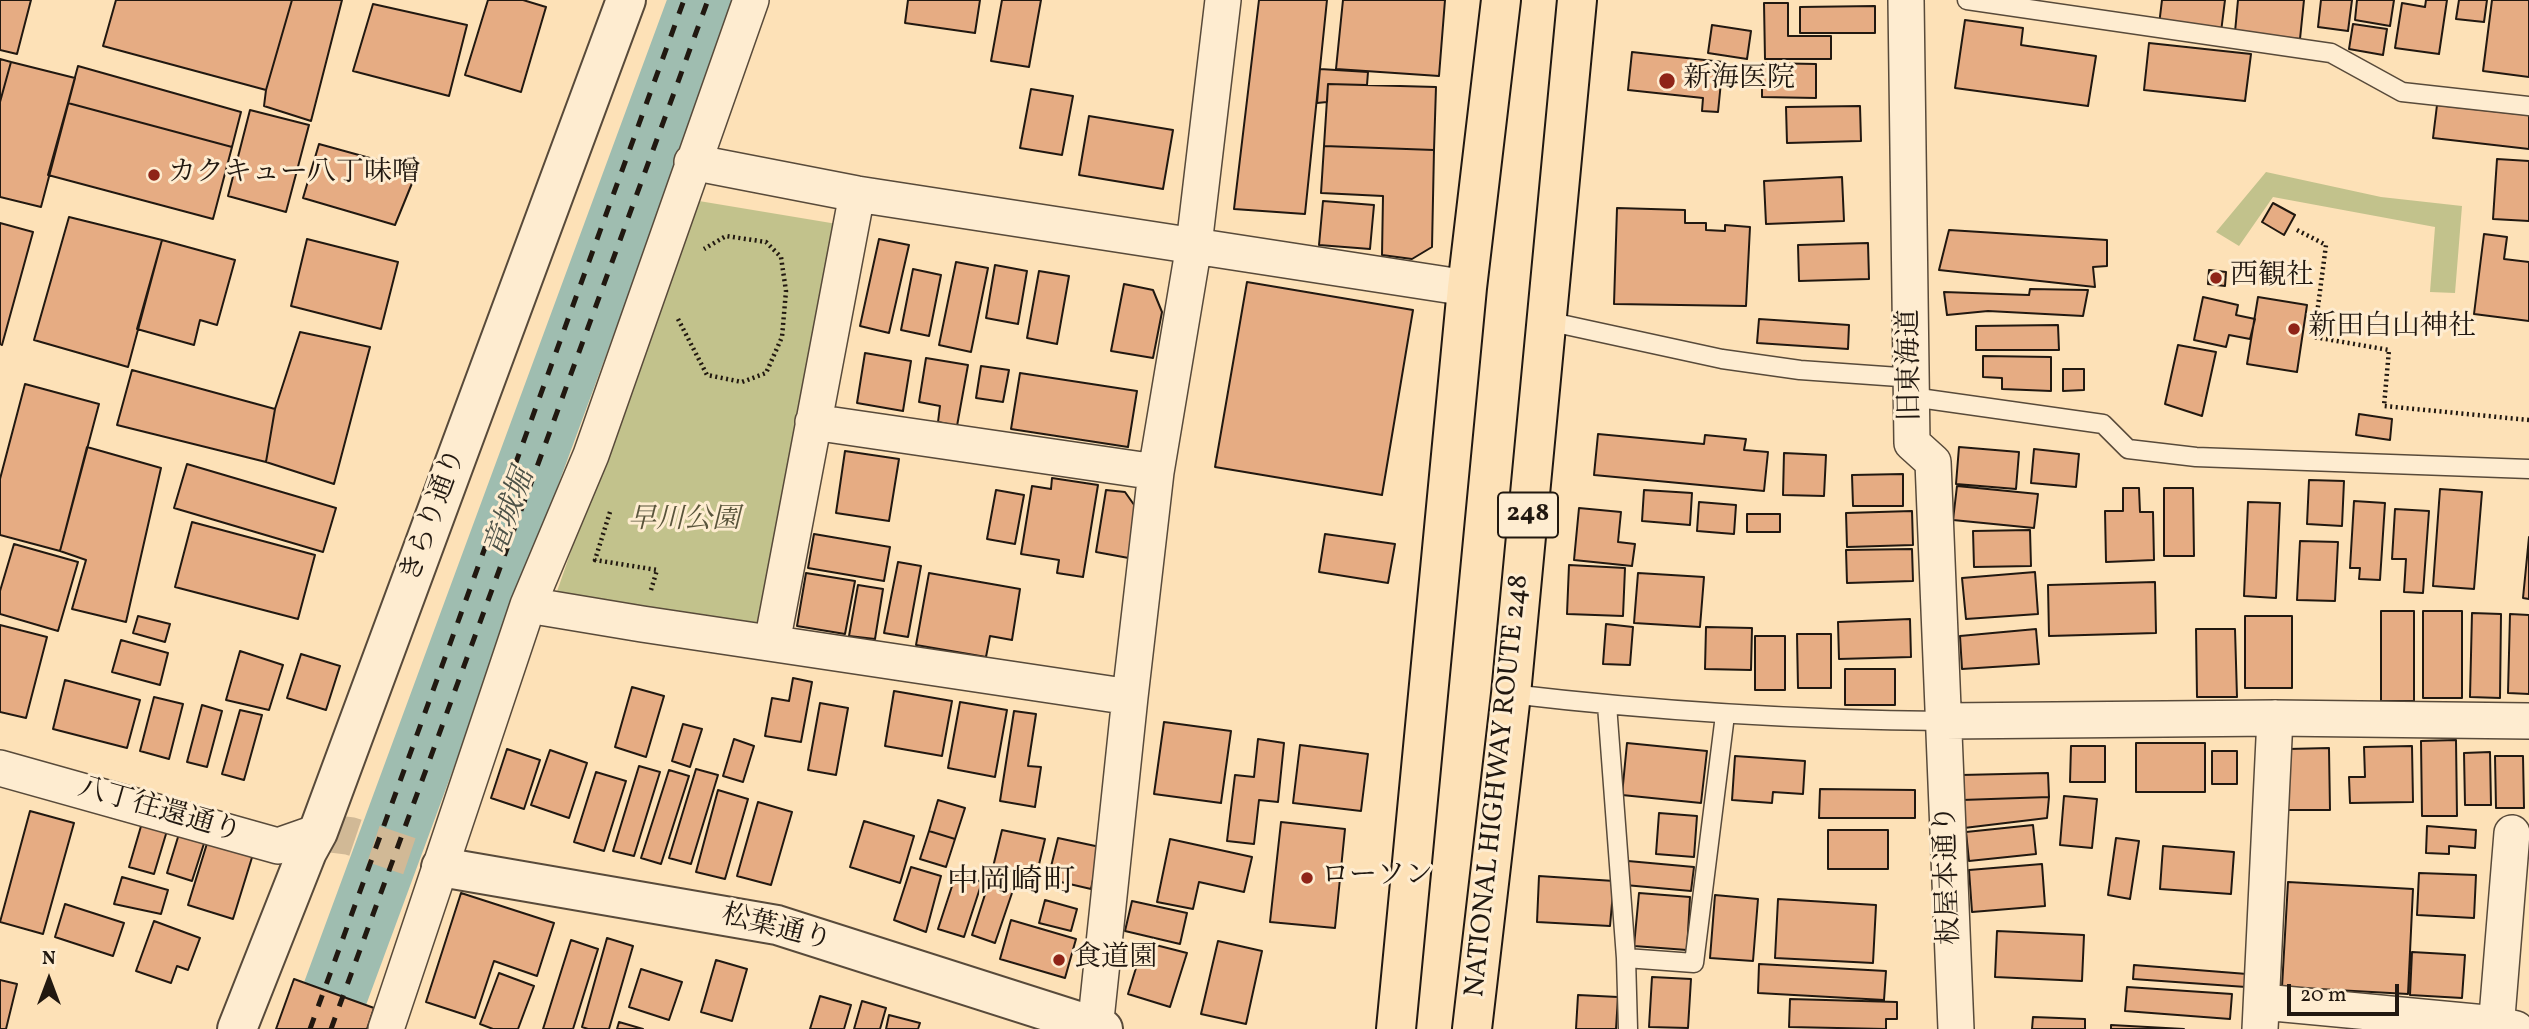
<!DOCTYPE html>
<html>
<head>
<meta charset="utf-8">
<style>
	body { margin:0 }
	#map { position:relative; width:2529px; height:1029px; overflow:hidden; background:#fde1b7; font-family:Vollkorn,serif }
	canvas { display:block }
	.north { position:absolute; left:14px; top:945px; width:70px; height:70px; -webkit-text-stroke:5px #feecd0; paint-order:stroke; rotate:0deg; font-size:19px; font-weight:700; line-height:28px; text-align:center; color:#211810 }
	.north::after { content:''; display:block; margin:auto; width:24px; height:32px; background:#211810; clip-path:polygon(50% 0,100% 100%,50% 72%,0 100%) }
	.scale { position:absolute; left:2287px; top:984px; width:112px; height:32px; box-sizing:border-box; border:4px solid #211810; border-top:0; padding-left:9px; font-size:21px; line-height:24px; white-space:nowrap; color:#211810; -webkit-text-stroke:5px #feecd0; paint-order:stroke }
</style>
</head>
<body>
<div id="map">
<canvas width="2529" height="1029"></canvas>
<div class="north">N</div>
<div class="scale">20 m</div>
</div>
<script>
const ctx = document.querySelector('canvas').getContext('2d');
ctx.lineJoin = 'round';
function paint(path, color) {
  ctx.fillStyle = color;
  ctx.fill(path, 'evenodd');
}
function stroke(path, color, width, dash) {
  ctx.strokeStyle = color;
  ctx.lineWidth = width;
  ctx.lineCap = dash ? 'butt' : 'round';
  ctx.setLineDash(dash || []);
  ctx.stroke(path);
}
function drawText(font, color, halo, rows, align = 'center') {
  ctx.font = font + ' Vollkorn,"Noto Serif JP",serif';
  ctx.lineWidth = 6;
  ctx.setLineDash([]);
  ctx.textBaseline = 'middle';
  ctx.strokeStyle = halo;
  ctx.fillStyle = color;
  for (const [text, x, y, turn = 0] of rows) {
    ctx.save();
    ctx.translate(x, y);
    ctx.rotate((+turn || 0) * Math.PI / 180);
    ctx.textAlign = isNaN(turn) ? turn : align;
    if (halo) ctx.strokeText(text, 0, 0);
    ctx.fillText(text, 0, 0);
    ctx.restore();
  }
}
const green = new Path2D(`
	M2266,172L2381,197L2462,206L2455,293L2430,292L2435,227L2273,197L2239,246L2216,232Z
	M693,200L837,224L764,634L553,603Z`);
const river = new Path2D(`
	M322,1029L702,0`);
const building = new Path2D(`
	M0,0H31L17,54L0,50Z
	M116,0H292L266,90L103,46Z
	M292,0H342L311,121L264,106L266,90Z
	M488,0H523L546,7L521,92L465,75Z
	M908,0H980L975,33L905,23Z
	M1002,0H1041L1029,67L991,61Z
	M1259,0H1327L1305,214L1234,209Z
	M1343,0H1445L1439,76L1336,69Z
	M2162,0H2225L2221,32L2159,25Z
	M2238,0H2304L2300,39L2235,32Z
	M2321,0H2352L2348,31L2318,27Z
	M2357,0H2394L2390,26L2355,20Z
	M2426,0H2447L2439,54L2395,48L2402,3L2425,7Z
	M2459,0H2487L2484,22L2456,19Z
	M2492,0H2529V77L2483,71Z
	M1764,3H1788V36H1831V59H1765Z
	M373,4L467,25L449,96L353,71Z
	M1875,6V33H1800V7Z
	M1965,20L2023,28L2021,45L2096,56L2088,106L1955,88Z
	M2353,24L2387,29L2383,55L2349,49Z
	M1712,25L1751,31L1747,59L1708,53Z
	M2149,43L2251,54L2245,101L2144,90Z
	M1632,52L1723,62L1718,112L1702,111L1703,98L1628,90Z
	M0,59L11,62L0,102Z
	M11,62L75,78L41,207L0,197V102Z
	M1762,63L1816,64V98L1762,97Z
	M78,66L241,112L232,147L68,103Z
	M1320,69L1368,72L1367,85L1328,84L1327,102L1317,103Z
	M1328,84L1436,87L1434,150L1324,146Z
	M1031,89L1073,96L1062,155L1020,148Z
	M68,103L232,147L213,219L48,175Z
	M2437,105L2529,115V149L2433,138Z
	M1860,106L1861,141L1787,143L1786,107Z
	M250,110L309,125L286,212L228,196Z
	M1089,116L1173,130L1163,189L1079,175Z
	M319,144L417,171L395,225L303,198Z
	M1324,146L1434,150L1432,247L1412,259L1382,255L1383,196L1321,193Z
	M2497,159L2529,161V221L2493,219Z
	M1842,177L1844,221L1766,224L1764,181Z
	M1323,201L1374,205L1370,249L1319,245Z
	M2273,203L2295,215L2284,235L2262,222Z
	M1617,208L1685,210V223H1706V230L1725,231V225L1750,227L1746,306L1614,304Z
	M69,217L162,240L128,367L34,340Z
	M0,223L33,232L2,345L0,344Z
	M1949,230L2107,240V266L2093,267L2095,287L1939,270Z
	M2484,234L2507,237L2504,259L2529,262V321L2474,314Z
	M307,239L398,262L381,329L291,306Z
	M879,239L909,245L889,333L860,326Z
	M162,240L235,260L217,325L200,320L194,345L137,329Z
	M1868,243L1869,279L1799,281L1798,245Z
	M956,262L988,268L971,352L939,345Z
	M995,265L1027,271L1018,324L986,318Z
	M913,269L941,275L929,336L901,330Z
	M2209,270L2226,272L2225,286L2208,284Z
	M1039,271L1069,276L1057,344L1027,338Z
	M1247,282L1413,310L1382,495L1215,467Z
	M1124,284L1153,290L1162,312L1153,358L1111,351Z
	M2030,289L2088,290L2083,316L1988,311L1947,315L1944,292L2029,295Z
	M2203,297L2238,305L2236,315L2255,319L2250,339L2229,335L2226,347L2194,340Z
	M2258,297L2307,305L2297,372L2247,364Z
	M1759,319L1849,325L1848,349L1757,343Z
	M2058,325L2059,350H1976V326Z
	M300,332L370,347L334,484L266,462L275,409Z
	M2178,345L2216,352L2202,416L2165,404Z
	M865,353L911,361L903,411L857,403Z
	M1983,356L2051,357V391L2002,389V378L1983,377Z
	M926,358L968,365L957,426L938,422L940,406L919,402Z
	M981,366L1009,370L1003,402L976,398Z
	M2063,369H2084V390L2063,391Z
	M132,370L275,409L266,462L117,425Z
	M1020,373L1137,391L1128,447L1011,429Z
	M25,384L99,404L60,551L0,535V479Z
	M2359,414L2392,419L2390,440L2356,435Z
	M1598,434L1704,444L1705,435L1746,439L1744,450L1768,452L1764,491L1594,475Z
	M87,447L161,468L126,622L72,609L86,560L60,551Z
	M1959,447L2019,452L2016,489L1956,484Z
	M2034,449L2079,454L2076,487L2031,483Z
	M845,451L899,459L889,521L836,513Z
	M1784,453L1826,455L1824,496L1783,495Z
	M187,464L336,508L323,552L174,508Z
	M1903,474V506H1853L1852,475Z
	M1052,478L1098,485L1083,577L1057,573L1059,560L1021,554L1032,486L1051,489Z
	M2309,480L2344,481L2342,526L2307,524Z
	M1957,486L2038,494L2034,528L1953,520Z
	M2123,488H2139L2140,512H2153L2154,560L2106,562L2105,511H2123Z
	M2164,488H2193L2194,556H2164Z
	M2440,489L2482,492L2474,589L2433,586Z
	M996,490L1024,495L1015,544L987,539Z
	M1106,490L1125,492L1137,509L1134,559L1096,552Z
	M1644,490L1692,493L1690,525L1642,521Z
	M2354,501L2385,503L2380,580L2359,579L2360,568H2350Z
	M1699,502L1736,505L1734,534L1697,531Z
	M2248,502L2280,503L2276,598L2244,596Z
	M1579,508L1621,512L1618,542L1635,544L1632,566L1574,560Z
	M2395,509L2429,511L2423,593L2404,592L2406,559H2392Z
	M1912,511L1913,545L1847,547L1846,513Z
	M1747,514H1780V532H1747Z
	M192,522L315,555L298,619L175,587Z
	M2030,530L2031,566L1974,567L1973,531Z
	M814,534L890,547L884,581L808,568Z
	M1325,534L1395,544L1388,583L1319,572Z
	M2529,537V599L2523,598Z
	M2300,541L2338,542L2335,601L2297,600Z
	M14,544L78,562L58,631L0,614V591Z
	M1912,549L1913,581L1847,583L1846,550Z
	M898,562L921,566L908,637L884,633Z
	M1569,565L1625,568L1623,616L1567,614Z
	M2035,572L2038,614L1966,619L1962,578Z
	M806,573L855,581L845,634L797,626Z
	M929,573L1020,589L1012,640L990,636L986,657L916,645Z
	M1638,573L1704,577L1700,627L1634,623Z
	M2155,582L2156,633L2049,636L2048,585Z
	M858,585L883,589L875,639L849,636Z
	M2381,611H2414V701H2381Z
	M2423,611H2462V698H2423Z
	M2472,613L2501,614L2500,698L2470,697Z
	M2510,614L2529,615V694L2508,693Z
	M138,616L170,624L165,642L133,633Z
	M2245,616H2292V688H2245Z
	M1910,619L1911,657L1839,659L1838,622Z
	M1606,624L1633,627L1630,665L1603,664Z
	M0,625L47,637L26,718L0,712Z
	M1706,627L1752,628L1751,670L1705,669Z
	M2036,629L2039,664L1962,669L1960,636Z
	M2196,629H2235L2237,697H2197Z
	M1797,634H1831V688H1798Z
	M1755,636H1785V690H1755Z
	M121,640L168,653L160,685L112,672Z
	M240,651L283,665L269,710L226,700Z
	M301,654L340,666L326,710L287,698Z
	M1845,669H1895V705H1845Z
	M793,678L812,682L801,742L765,736L772,698L789,701Z
	M65,680L140,700L127,748L53,729Z
	M632,687L664,696L646,757L615,747Z
	M894,691L952,701L942,756L885,746Z
	M154,697L183,704L169,759L140,751Z
	M960,702L1007,710L995,777L948,768Z
	M820,703L848,708L836,775L808,770Z
	M202,705L222,711L207,767L187,762Z
	M240,710L262,715L244,780L222,774Z
	M1014,711L1036,714L1028,766L1041,767L1035,807L1000,801Z
	M1164,722L1231,731L1221,803L1154,794Z
	M683,724L702,729L690,767L672,761Z
	M734,739L754,746L743,782L723,776Z
	M1258,739L1284,743L1278,802L1259,800L1254,844L1227,841L1235,775L1254,777Z
	M2456,740L2457,816H2422L2421,741Z
	M1627,743L1707,751L1701,803L1622,795Z
	M2136,743H2205V792H2136Z
	M1300,745L1368,754L1361,811L1293,803Z
	M2071,746H2105V782H2070Z
	M2412,746L2413,802L2350,803L2349,777H2365L2364,747Z
	M2329,748L2330,810H2288V749Z
	M507,749L540,760L524,809L491,798Z
	M550,750L587,763L569,818L531,805Z
	M2212,751H2237V784H2212Z
	M2490,752L2491,805H2465L2464,753Z
	M1735,756L1805,761L1803,794L1773,792L1772,803L1732,800Z
	M2495,756H2523L2524,808H2496Z
	M639,766L660,772L634,856L613,851Z
	M696,769L718,775L691,864L669,858Z
	M669,770L689,776L661,864L641,858Z
	M596,772L626,781L604,851L574,842Z
	M2048,773L2049,797L1962,800L1961,775Z
	M1820,789L1915,790V818H1819Z
	M718,790L748,799L725,879L696,872Z
	M2064,796L2097,799L2092,848L2060,845Z
	M2049,797L2047,818L1964,828L1962,800Z
	M938,800L965,808L955,839L929,831Z
	M758,802L792,812L771,885L737,876Z
	M30,811L74,823L43,934L0,922Z
	M1659,813L1697,816L1694,857L1656,854Z
	M144,816L169,824L154,874L129,867Z
	M864,821L914,836L900,883L850,867Z
	M1281,822L1345,829L1335,928L1270,922Z
	M182,824L208,831L192,881L167,873Z
	M2033,825L2036,854L1969,861L1966,832Z
	M2427,826L2476,830L2475,848L2449,846V854L2426,853Z
	M1002,830L1045,839L1036,877L993,867Z
	M1828,830H1888V869H1828Z
	M929,831L955,839L946,867L920,859Z
	M209,837L254,851L233,919L188,905Z
	M1058,838L1100,847L1091,889L1048,879Z
	M2116,838L2139,841L2130,899L2108,895Z
	M1170,839L1252,857L1244,892L1199,882L1193,909L1157,902Z
	M2163,846L2234,852L2231,894L2160,889Z
	M1628,861L1694,867L1691,891L1625,885Z
	M2042,864L2045,906L1972,912L1969,870Z
	M911,867L941,876L926,932L894,920Z
	M2419,873L2476,875L2474,918L2417,915Z
	M956,874L982,882L964,937L938,929Z
	M1539,876L1614,881L1610,926L1537,922Z
	M122,877L168,890L161,914L114,904Z
	M989,882L1013,890L995,943L972,935Z
	M2288,882L2413,889L2408,994L2282,987Z
	M461,893L554,923L537,976L494,961L475,1018L426,1002Z
	M1639,893L1690,897L1687,950L1634,946Z
	M1715,895L1758,899L1753,961L1710,958Z
	M1778,899L1876,905L1873,963L1775,958Z
	M1045,900L1077,909L1071,931L1039,923Z
	M1132,901L1187,913L1180,944L1125,931Z
	M65,904L124,923L113,956L55,937Z
	M1011,920L1076,939L1065,978L1000,959Z
	M154,921L200,938L188,970L177,966L171,983L136,971Z
	M1997,931L2084,935L2082,981L1995,977Z
	M607,938L633,946L609,1029H588L582,1027Z
	M571,940L598,949L573,1029H543Z
	M1218,941L1262,951L1246,1024L1201,1014Z
	M1144,942L1187,953L1170,1007L1128,994Z
	M2412,952L2465,955L2462,998L2410,995Z
	M716,960L747,969L732,1021L701,1012Z
	M1759,964L1886,971L1884,1000L1758,993Z
	M2134,965L2247,974L2246,987L2133,979Z
	M641,969L682,982L669,1020L629,1007Z
	M499,973L534,986L518,1029H493L480,1024Z
	M1652,977L1691,979L1688,1028L1649,1027Z
	M294,979L374,1008L367,1029H276Z
	M0,980L17,984L6,1029H0Z
	M2127,987L2232,994L2230,1019L2125,1011Z
	M1578,995L1618,997L1616,1029H1576Z
	M820,996L851,1005L844,1029H810Z
	M1790,999L1897,1002V1019H1886V1029L1789,1027Z
	M862,1001L886,1008L880,1029H854Z
	M889,1015L920,1023L918,1029H886Z
	M2033,1017L2085,1019V1029H2032Z
	M619,1022L643,1029H617Z
	M2111,1025L2184,1029H2111Z`);
const tertiaryTunnel = new Path2D(`
	M318,832L350,836L441,867`);
const path = new Path2D(`
	M2297,230L2326,245L2314,337L2389,350L2384,406L2529,420
	M678,319L707,375L742,382L766,373L782,337L786,291L781,257L766,242L726,236L704,249
	M610,512L595,560L657,570L651,590`);
const service = new Path2D(`
	M1967,0L2331,53L2402,92L2529,106
	M1547,321L1722,359L1800,370L1913,378
	M1912,397L2103,424L2128,449L2196,457L2529,469
	M1511,694C1655,711 1799,720 1945,721
	M1607,705L1626,958L1628,1029
	M1626,958L1694,963L1725,715`);
const minor = new Path2D(`
	M1906,0L1912,443L1933,462L1956,1029
	M692,162L857,194L1467,288
	M813,422L1156,472
	M528,605L642,624L1130,697
	M772,643L857,194
	M1945,721L2275,718L2529,721
	M0,768L278,846L318,832
	M2263,1002L2496,1024L2516,1029
	M386,1029L528,605L591,455L751,0
	M1095,1029L1130,697L1156,472L1194,245L1223,0
	M2260,1029L2275,718
	M2496,1029L2512,833`);
const tertiary = new Path2D(`
	M441,867L777,925L1103,1029
	M237,1029L307,852L318,832L626,0`);
const trunk = new Path2D(`
	M1396,1029L1467,288L1501,0
	M1472,1029L1511,694L1577,0`);
const rail = new Path2D(`
	M310,1029L684,0
	M331,1029L708,0`);
const markers = [
	[1667,81,9,"#8f2418"],
	[154,175,7,"#8f2418"],
	[2216,278,7,"#8f2418"],
	[2294,329,7,"#8f2418"],
	[1307,878,7,"#8f2418"],
	[1059,960,7,"#8f2418"]
];
const shields = [
	[1528,515,60]
];
const shieldNames = [
	["248",1528,515]
];
const poiNames = [
	["新海医院",1683,81],
	["カクキュー八丁味噌",168,175],
	["西観社",2230,278],
	["新田白山神社",2308,329],
	["ローソン",1321,878],
	["食道園",1073,960]
];
const streetNames = [
	["旧東海道",1912,365,-91],
	["きらり通り",435,516,-70],
	["NATIONAL HIGHWAY ROUTE 248",1499,786,-84],
	["八丁往還通り",159,812,16],
	["板屋本通り",1950,875,-92],
	["松葉通り",776,930,14]
];
const parkNames = [
	["早川公園",684,522]
];
const waterNames = [
	["竜城堀",512,514,-70]
];
const quarterNames = [
	["中岡崎町",1011,885]
];
paint(green, '#c2c28c');
stroke(river, '#9fbdb0', 66);
paint(building, '#e6ac83');
stroke(building, '#211810', 2);
stroke(tertiaryTunnel, '#d1b996', 38, [38, 19]);
stroke(service, '#584a3a', 21);
stroke(minor, '#584a3a', 38);
stroke(tertiary, '#584a3a', 42);
stroke(trunk, '#211810', 42);
stroke(path, '#211810', 4.5, [2, 3.5]);
stroke(service, '#feecd0', 18);
stroke(minor, '#feecd0', 35);
stroke(tertiary, '#feecd0', 38);
stroke(trunk, '#fde1b7', 38);
stroke(rail, '#211810', 5, [12, 12]);
for (const [x, y, r, color] of markers) {
  const dot = new Path2D();
  dot.arc(x, y, r, 0, 2 * Math.PI);
  ctx.fillStyle = color;
  ctx.fill(dot);
  stroke(dot, '#feecd0', 2.5);
}
for (const [x, y, w] of shields) {
  const box = new Path2D();
  box.roundRect(x - w / 2, y - 22.5, w, 45, 5);
  ctx.fillStyle = '#feecd0';
  ctx.fill(box);
  stroke(box, '#211810', 2);
}
drawText('bold 26px', '#211810', null, shieldNames);
drawText('28px', '#211810', '#feecd0', poiNames, 'left');
drawText('28px', '#211810', '#feecd0', streetNames);
drawText('italic 28px', '#59543b', '#feecd0', parkNames);
drawText('italic 30px', '#4d5248', '#feecd0', waterNames);
drawText('32px', '#211810', '#feecd0', quarterNames);
</script>
</body>
</html>
